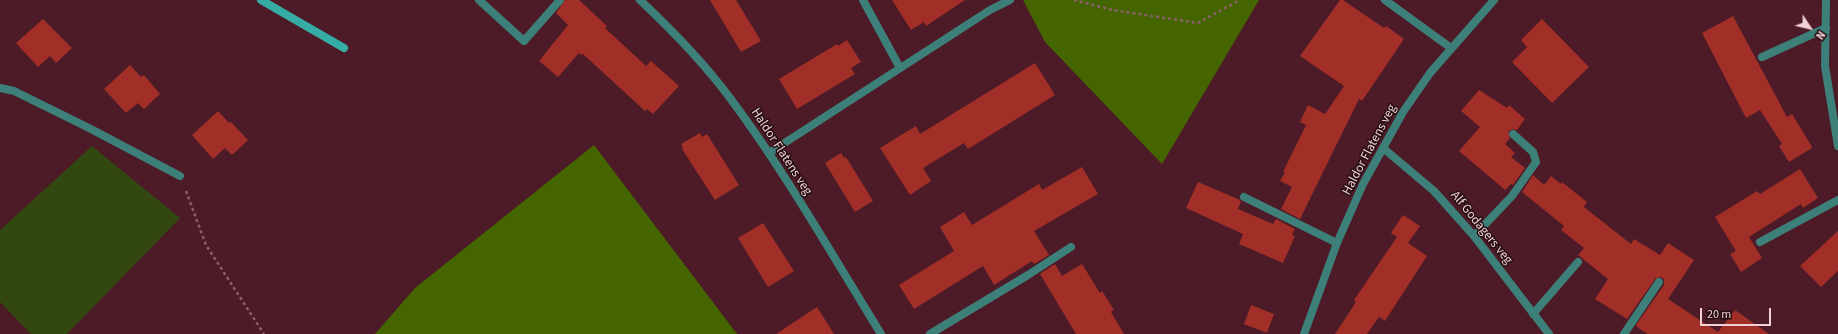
<!DOCTYPE html>
<html>
<head>
<meta charset="utf-8">
<style>
	body { margin:0 }
	#map { position:relative; width:1838px; height:334px; overflow:hidden; background:#4c1b27; font-family:"Source Sans 3",sans-serif }
	canvas { display:block }
	.north { position:absolute; left:1790px; top:8px; width:40px; height:40px; -webkit-text-stroke:3px #250f13; paint-order:stroke; rotate:125deg; font-size:11px; font-weight:700; line-height:16px; text-align:center; color:#f2d1d6 }
	.north::after { content:''; display:block; margin:auto; width:14px; height:18px; background:#f2d1d6; clip-path:polygon(50% 0,100% 100%,50% 72%,0 100%) }
	.scale { position:absolute; left:1700px; top:308px; width:71px; height:18px; box-sizing:border-box; border:2px solid #f2d1d6; border-top:0; padding-left:5px; font-size:12px; line-height:14px; white-space:nowrap; color:#f2d1d6; -webkit-text-stroke:3px #250f13; paint-order:stroke }
</style>
</head>
<body>
<div id="map">
<canvas width="1838" height="334"></canvas>
<div class="north">N</div>
<div class="scale">20 m</div>
</div>
<script>
const ctx = document.querySelector('canvas').getContext('2d');
ctx.lineJoin = 'round';
function paint(path, color) {
  ctx.fillStyle = color;
  ctx.fill(path, 'evenodd');
}
function stroke(path, color, width, dash) {
  ctx.strokeStyle = color;
  ctx.lineWidth = width;
  ctx.lineCap = dash ? 'butt' : 'round';
  ctx.setLineDash(dash || []);
  ctx.stroke(path);
}
function drawText(font, color, halo, rows, align = 'center') {
  ctx.font = font + ' "Source Sans 3",sans-serif';
  ctx.lineWidth = 3;
  ctx.setLineDash([]);
  ctx.textBaseline = 'middle';
  ctx.strokeStyle = halo;
  ctx.fillStyle = color;
  for (const [text, x, y, turn = 0] of rows) {
    ctx.save();
    ctx.translate(x, y);
    ctx.rotate((+turn || 0) * Math.PI / 180);
    ctx.textAlign = isNaN(turn) ? turn : align;
    if (halo) ctx.strokeText(text, 0, 0);
    ctx.fillText(text, 0, 0);
    ctx.restore();
  }
}
const green = new Path2D(`
	M92,146L180,218L67,334H31L0,302V230Z`);
const forest = new Path2D(`
	M1023,0H1259L1162,164L1045,42Z
	M594,145L737,334H375L415,288Z`);
const building = new Path2D(`
	M565,0H579L607,26L605,28L646,66L651,61L679,86L653,114L647,109L645,111L583,54L581,55L579,53L558,77L539,61L568,25L556,13Z
	M710,0H736L761,41L741,52Z
	M892,0H965L926,26L924,22L911,30Z
	M1340,0H1343L1384,28L1386,26L1404,39L1362,101L1359,99L1300,219L1281,209L1292,187L1280,181L1285,172H1283L1306,125L1300,122L1308,105L1325,114L1344,86L1300,56Z
	M1733,16L1787,117L1792,114L1811,145L1812,148L1789,162L1779,146L1782,144L1760,110L1746,118L1702,33Z
	M43,19L72,48L56,63L50,56L38,67L16,43Z
	M1542,19L1589,67L1552,103L1512,62L1527,47L1521,40Z
	M847,40L861,62L851,68L855,74L797,109L779,79L837,44L838,46Z
	M1035,63L1055,95L968,149L964,143L923,168L931,181L910,195L880,148L916,126L920,134Z
	M130,65L141,77L144,75L160,94L144,109L138,103L126,113L104,89Z
	M1479,90L1507,108L1509,105L1525,119L1517,130L1512,129L1508,132L1510,138L1505,144L1515,153L1511,157L1525,168L1513,185L1511,184L1505,190L1459,151L1480,127L1461,111Z
	M218,111L229,123L231,122L248,140L232,155L225,148L213,159L192,135Z
	M700,133L702,137L707,134L739,185L715,200L682,149L683,148L681,144Z
	M841,153L844,158L846,157L873,201L855,212L825,163Z
	M1082,167L1098,194L1034,231L1049,255L1034,264L1032,261L994,285L983,266L914,309L899,285L954,251L940,227L964,212L972,225L1039,184L1042,190Z
	M1800,169L1818,198L1803,208L1801,204L1749,237L1762,258L1741,272L1730,254L1736,251L1715,217L1757,191L1760,194Z
	M1533,175L1544,185L1551,176L1561,184L1562,182L1587,202L1584,207L1631,244L1634,239L1660,255L1668,243L1694,260L1668,299L1718,332L1735,310L1769,334H1648L1637,327L1636,325L1664,285V279L1660,277L1655,279L1627,319L1595,299L1608,279L1578,255L1584,248L1561,230L1564,226L1522,192Z
	M1198,182L1240,200L1241,202L1238,209L1273,224L1276,219L1295,229L1292,235L1295,236L1283,263L1239,244L1243,234L1186,208Z
	M1403,215L1420,226L1408,243L1427,256L1385,321L1379,317L1367,334H1335L1356,302L1354,300L1397,237L1391,233Z
	M763,223L794,271L768,287L738,238Z
	M1838,231V271L1821,287L1800,266Z
	M1055,264L1062,276L1082,264L1100,293L1102,291L1114,310L1111,312L1124,334H1076L1040,274Z
	M1251,305L1274,314L1267,333L1244,324Z
	M817,307L834,334H776Z`);
const path = new Path2D(`
	M1074,0L1113,10L1198,23L1240,0
	M186,191L206,245L264,334`);
const lane = new Path2D(`
	M479,0L524,41L560,0
	M863,0L900,68
	M1385,0L1451,48
	M1762,57L1826,28
	M0,88L14,91L89,128L180,176
	M769,153L990,10L1010,0
	M1244,197L1337,243
	M1474,236L1512,196L1536,162L1533,152L1513,134
	M1760,242L1838,200
	M1533,314L1578,262
	M930,334L1028,275L1071,247
	M1624,334L1659,282`);
const street = new Path2D(`
	M640,0C672,30 704,63 730,98C786,173 832,255 881,334
	M1826,0L1825,66L1838,146
	M1383,148L1434,191L1474,236L1549,334
	M1304,334L1337,243L1363,184L1403,112L1430,73L1494,0`);
const secondary = new Path2D(`
	M261,0L344,48`);
const streetNames = [
	["Haldor Flatens veg",1370,150,-62],
	["Haldor Flatens veg",781,152,57],
	["Alf Godagers veg",1481,228,51]
];
paint(green, '#334710');
paint(forest, '#456500');
paint(building, '#a12e27');
stroke(path, '#8b6069', 2.5, [3, 3]);
stroke(lane, '#3d7f79', 8);
stroke(street, '#3d7f79', 8);
stroke(secondary, '#36ada4', 8);
drawText('13px', '#f2d1d6', '#250f13', streetNames);
</script>
</body>
</html>
